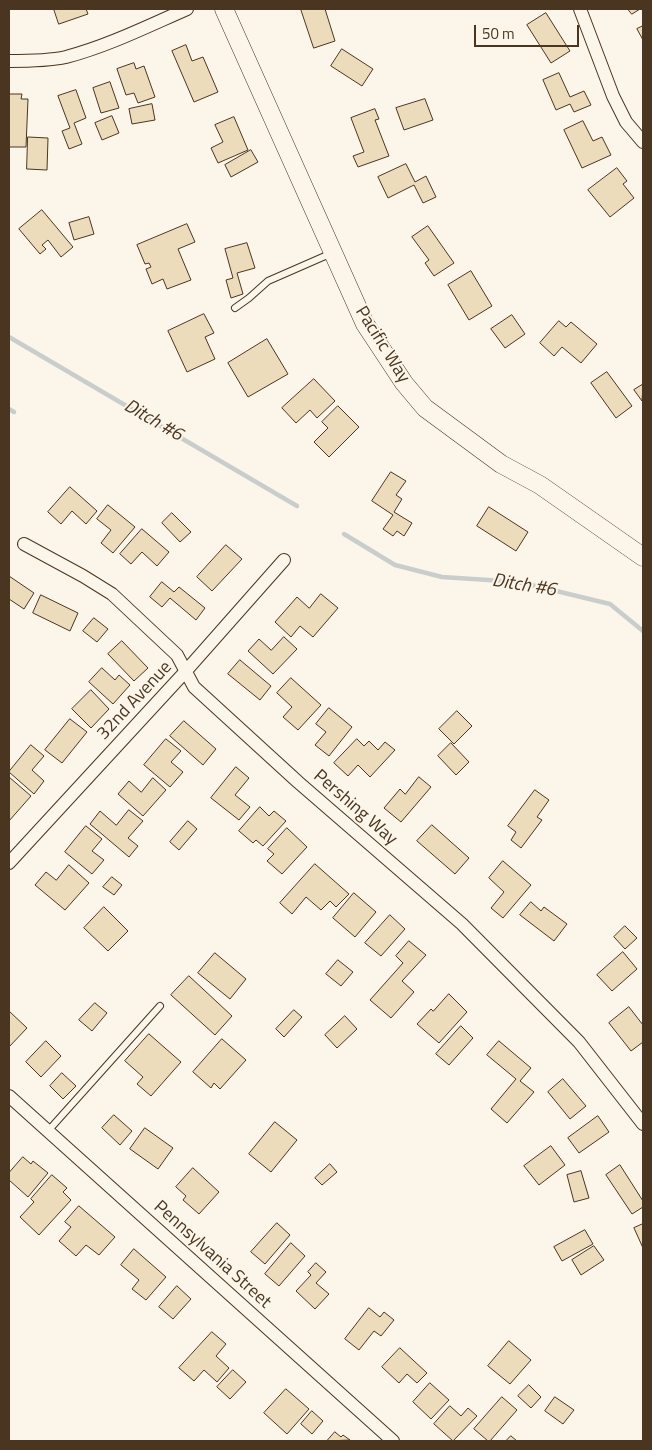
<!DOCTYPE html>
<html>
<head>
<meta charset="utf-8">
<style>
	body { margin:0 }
	#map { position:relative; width:652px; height:1450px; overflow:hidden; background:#fbf6e9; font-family:"Titillium Web",sans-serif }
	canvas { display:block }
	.frame { position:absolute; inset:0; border:10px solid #4a3520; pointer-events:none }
	.scale { position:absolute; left:474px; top:25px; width:105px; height:22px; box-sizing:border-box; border:2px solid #4a3520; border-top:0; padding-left:6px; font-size:15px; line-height:18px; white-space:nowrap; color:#4a3520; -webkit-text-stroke:4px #fbf6e9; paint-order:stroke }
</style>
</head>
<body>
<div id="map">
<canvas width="652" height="1450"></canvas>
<div class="frame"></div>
<div class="scale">50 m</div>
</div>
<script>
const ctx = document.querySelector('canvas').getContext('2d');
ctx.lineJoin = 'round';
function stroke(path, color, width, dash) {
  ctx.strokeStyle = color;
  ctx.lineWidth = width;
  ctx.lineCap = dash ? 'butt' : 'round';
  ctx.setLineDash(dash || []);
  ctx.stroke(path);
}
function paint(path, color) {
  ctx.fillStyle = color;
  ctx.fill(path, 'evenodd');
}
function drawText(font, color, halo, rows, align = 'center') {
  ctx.font = font + ' "Titillium Web",sans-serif';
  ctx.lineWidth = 4;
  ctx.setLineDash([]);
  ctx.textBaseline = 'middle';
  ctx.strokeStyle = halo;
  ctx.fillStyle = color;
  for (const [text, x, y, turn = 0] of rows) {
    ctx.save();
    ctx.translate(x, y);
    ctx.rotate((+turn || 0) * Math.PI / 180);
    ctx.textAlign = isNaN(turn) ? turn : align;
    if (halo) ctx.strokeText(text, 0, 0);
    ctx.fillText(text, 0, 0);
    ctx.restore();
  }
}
const stream = new Path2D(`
	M9,337L297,506
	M9,409L14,412
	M344,534L395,565L442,577L519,582L610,604L643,631`);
const building = new Path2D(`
	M54,9H86L88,14L59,24Z
	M301,9H325L335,41L314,48Z
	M628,9H640L632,14Z
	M546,13L570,51L551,63L527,25Z
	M643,26V40L637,29Z
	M186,45L192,61L203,57L218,92L194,102L172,51Z
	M342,49L373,69L362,86L331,66Z
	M134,63L136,69L144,66L155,97L138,103L134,93L126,95L117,69Z
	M559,73L570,97L584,91L591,105L574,112L570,104L556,110L543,80Z
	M110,82L119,108L101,113L93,88Z
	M76,90L86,118L74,123L82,144L69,149L62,131L70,128L58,96Z
	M9,94H22L21,99H28L26,147H9Z
	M425,99L433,120L404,130L396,108Z
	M152,104L155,120L132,124L129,109Z
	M375,109L379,119L375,120L389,156L358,167L353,156L364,152L351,118Z
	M112,116L119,133L102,140L95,123Z
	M234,117L248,150L218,163L211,148L223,142L215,125Z
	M583,121L593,141L602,137L611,155L582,168L564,130Z
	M28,137L48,138L47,170L27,169Z
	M251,150L258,162L231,177L225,165Z
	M406,164L415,182L426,176L436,197L423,203L414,185L388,198L378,177Z
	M617,168L627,181L623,184L634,198L610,217L588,190Z
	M42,210L73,247L61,257L48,240L42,245L46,249L40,254L19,229Z
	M89,217L94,234L74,240L69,223Z
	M187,224L195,242L178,249L191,280L167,289L163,279L152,284L146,269L151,267L149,263L145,264L137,245Z
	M428,226L454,263L434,276L425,263L429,260L412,237Z
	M247,243L255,268L237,273L243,294L231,298L226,280L233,278L225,249Z
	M471,271L492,306L469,320L448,285Z
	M204,314L214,333L205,337L215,359L187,372L168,331Z
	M512,315L525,334L505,348L491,329Z
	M559,321L566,327L571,322L597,344L581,363L562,347L554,356L540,343Z
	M267,339L288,374L248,397L228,363Z
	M607,372L632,406L616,418L591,383Z
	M314,379L335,401L317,418L310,410L296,423L282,408Z
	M642,385L643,387L642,401L634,390Z
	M338,406L359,427L329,457L314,442L328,428L322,422Z
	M391,472L406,481L396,495L402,499L394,512L412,523L404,536L397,531L393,536L383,529L393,515L372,501Z
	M70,487L97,511L86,524L72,511L61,524L48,512Z
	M108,505L135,527L113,553L101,543L111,530L97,519Z
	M489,507L528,532L516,551L477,526Z
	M172,513L191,532L180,542L162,523Z
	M142,529L169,552L157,566L142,552L131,564L120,554Z
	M226,545L242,559L212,591L197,577Z
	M9,576L34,593L24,609L9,599Z
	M162,582L174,592L179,587L205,608L196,620L170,598L162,607L150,597Z
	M321,594L338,608L313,637L300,626L291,637L275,622L297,597L309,608Z
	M41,595L78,613L70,631L33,613Z
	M94,618L108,629L97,642L83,631Z
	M284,637L297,649L273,674L248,651L259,639L271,650Z
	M122,641L148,668L134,681L108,654Z
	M240,660L271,686L260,700L228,674Z
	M102,668L115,680L119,675L130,685L113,704L89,682Z
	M291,678L321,705L298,730L283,717L292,707L277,693Z
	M91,690L109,709L91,728L72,709Z
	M329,708L352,727L329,756L315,745L326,732L316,724Z
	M457,711L472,726L454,744L439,729Z
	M70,719L87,732L62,763L45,750Z
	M184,721L216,749L203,765L170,736Z
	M166,739L181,751L171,762L183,772L170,787L144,765Z
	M357,739L364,746L369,741L378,750L385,742L395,750L370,777L358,765L348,776L334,763Z
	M451,743L469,762L456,775L438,756Z
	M31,745L44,756L32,770L44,781L34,794L9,772Z
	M236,767L249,778L235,795L250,807L239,820L211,798Z
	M9,777L31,796L9,821Z
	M419,777L431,787L401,822L384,808L400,789L405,794Z
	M153,778L166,790L143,816L118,794L129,781L141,792Z
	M535,790L549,800L537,817L542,820L521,848L511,840L516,832L508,826Z
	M260,807L269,816L274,811L286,821L263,846L256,840L253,843L239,831Z
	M129,810L143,821L128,838L138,846L129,857L90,824L100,811L116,825Z
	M188,821L197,829L179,850L170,842Z
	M432,825L469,858L455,874L417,841Z
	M86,826L102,839L92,851L104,860L92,874L65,852Z
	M287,828L307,847L282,874L267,861L274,854L268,849Z
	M503,861L531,885L503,918L491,908L504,892L489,878Z
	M315,864L349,894L336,907L330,901L321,910L306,897L292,914L280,903Z
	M69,865L89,883L65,910L35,885L46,872L56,880Z
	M112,877L122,885L114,895L103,887Z
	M354,893L376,912L355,937L333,918Z
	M531,902L541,911L544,907L567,924L554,941L520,915Z
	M104,907L128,931L108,951L84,928Z
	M390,915L405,929L381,956L365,943Z
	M625,926L637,938L625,949L614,937Z
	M409,941L426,955L402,981L414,992L391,1018L370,1000L403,963L396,956Z
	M623,952L637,969L612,991L597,975Z
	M215,953L246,979L230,999L198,973Z
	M338,960L353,972L341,986L326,974Z
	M189,976L232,1016L215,1035L171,995Z
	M449,994L467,1012L439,1043L417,1024L431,1009L433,1011Z
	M95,1003L107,1013L92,1031L79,1020Z
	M629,1007L643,1025V1042L631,1051L609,1023Z
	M294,1010L302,1017L284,1037L276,1029Z
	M9,1011L27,1028L9,1047Z
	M345,1016L357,1029L337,1048L325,1035Z
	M461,1026L473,1038L449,1065L436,1054Z
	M149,1034L181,1062L151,1096L137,1084L143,1077L125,1061Z
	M222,1039L246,1060L220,1089L214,1083L211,1088L193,1072Z
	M46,1041L61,1056L41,1077L26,1062Z
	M499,1041L531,1068L520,1081L534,1092L507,1123L491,1109L516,1079L487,1055Z
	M62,1073L76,1086L63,1099L50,1086Z
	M563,1079L586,1106L570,1119L548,1092Z
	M114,1115L132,1131L120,1145L102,1128Z
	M598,1116L609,1132L579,1153L568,1138Z
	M275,1122L297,1140L271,1172L249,1154Z
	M145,1128L173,1148L158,1169L130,1149Z
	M551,1146L565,1165L539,1185L524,1166Z
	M23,1157L31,1164L33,1161L48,1173L28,1197L9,1180V1173Z
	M330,1164L337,1172L322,1185L315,1178Z
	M620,1165L643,1201V1207L632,1214L606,1175Z
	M193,1168L219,1192L199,1214L183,1200L186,1196L176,1187Z
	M581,1171L589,1198L574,1202L567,1175Z
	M52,1175L67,1188L63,1192L71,1200L39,1235L20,1217L34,1202L31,1199Z
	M79,1206L115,1237L99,1255L86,1245L76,1256L59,1241L71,1227L65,1222Z
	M277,1223L290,1235L265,1264L251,1252Z
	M643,1224V1248L634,1228Z
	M585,1230L593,1244L562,1261L554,1247Z
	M291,1243L305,1256L279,1286L265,1274Z
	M594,1246L604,1260L581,1275L572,1260Z
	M134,1249L166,1277L146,1300L132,1289L139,1280L121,1265Z
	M316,1263L326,1272L316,1283L329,1294L315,1309L296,1291L311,1275L308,1272Z
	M177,1286L191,1299L173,1319L159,1307Z
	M369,1308L380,1317L384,1312L394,1320L381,1336L374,1331L359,1350L345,1339Z
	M212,1332L226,1344L216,1356L229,1368L217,1382L204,1370L194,1381L179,1368Z
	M509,1341L531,1360L510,1384L488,1366Z
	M400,1348L427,1373L417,1383L407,1374L399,1383L382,1367Z
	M233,1370L246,1382L230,1399L217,1387Z
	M430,1383L449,1400L431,1419L413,1402Z
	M529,1385L541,1397L531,1408L518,1396Z
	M286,1389L309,1409L287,1434L264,1413Z
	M502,1397L517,1410L490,1441H488L474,1429Z
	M555,1397L574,1410L563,1424L545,1411Z
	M450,1406L461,1416L468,1408L477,1416L453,1441L434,1424Z
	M312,1411L323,1421L312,1434L301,1424Z
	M335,1432L341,1437L343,1435L350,1440L327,1441Z
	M511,1436L517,1441H506Z`);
const lane = new Path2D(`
	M235,308L249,298L268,281L332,253
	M48,1131L160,1006`);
const street = new Path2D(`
	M580,9L613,96L626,122L643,142
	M9,61C27,61 48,61 66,57C108,46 148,26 187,9
	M24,544L83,576L112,594L177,655L194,687L298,782L462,924L579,1042L643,1124
	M9,863L185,672L284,560
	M9,1096L393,1441`);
const secondary = new Path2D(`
	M224,9L365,324L404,383L425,408L501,464L540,485L643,557`);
const streetNames = [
	["Pacific Way",382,345,58],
	["32nd Avenue",135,701,-47],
	["Pershing Way",355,808,41],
	["Pennsylvania Street",212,1255,42]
];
const waterNames = [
	["Ditch #6",153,421,30],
	["Ditch #6",524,586,9]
];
stroke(stream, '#c9cecd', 4.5);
paint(building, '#ecdcbc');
stroke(building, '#4a3520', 1);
stroke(lane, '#4a3520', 8);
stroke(street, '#4a3520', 14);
stroke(secondary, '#4a3520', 19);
stroke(lane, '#fbf6e9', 6);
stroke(street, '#fbf6e9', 12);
stroke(secondary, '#fbf6e9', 18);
drawText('18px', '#4a3520', '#fbf6e9', streetNames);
drawText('italic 19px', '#4a3520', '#fbf6e9', waterNames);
</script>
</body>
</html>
